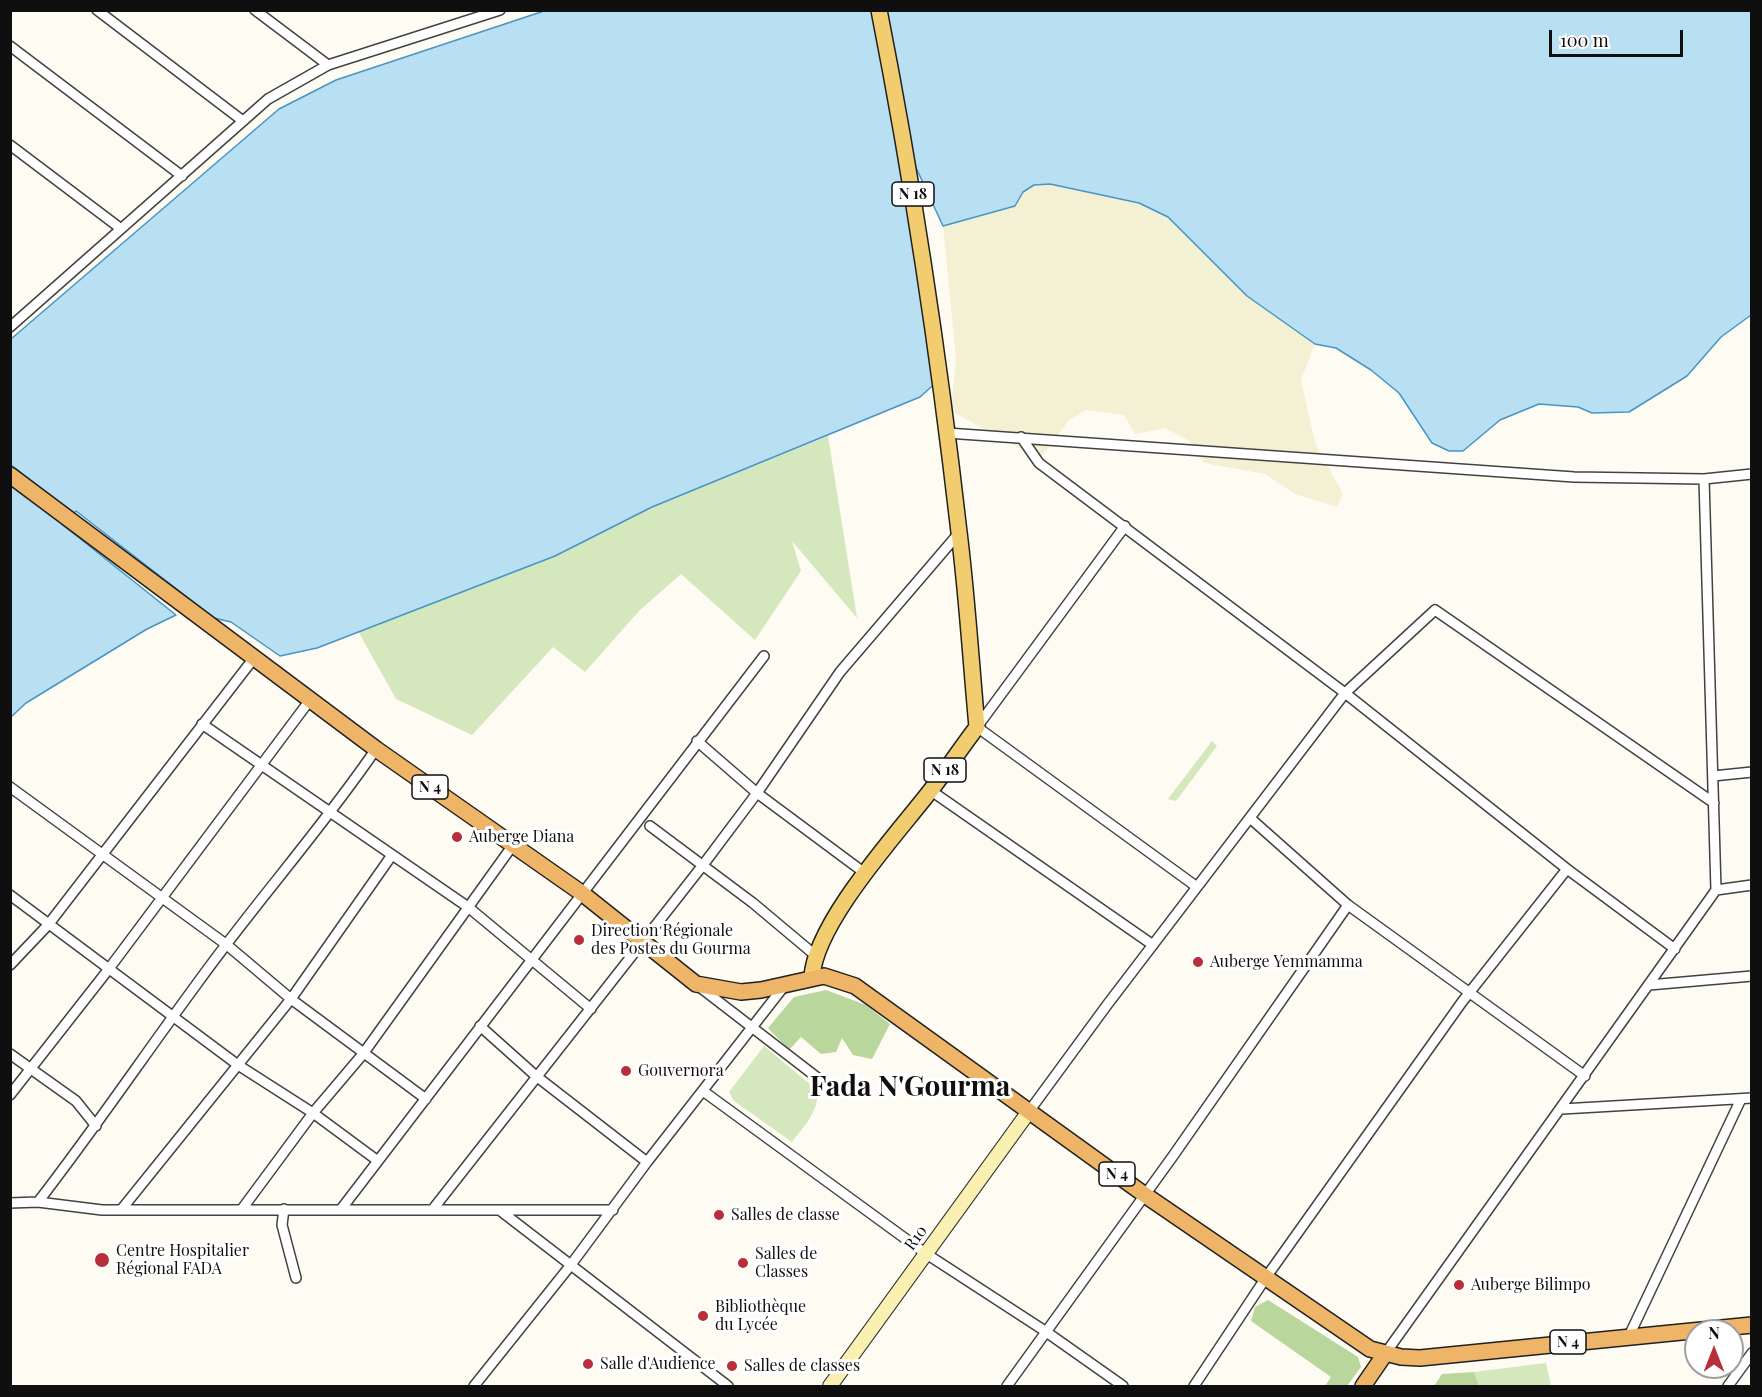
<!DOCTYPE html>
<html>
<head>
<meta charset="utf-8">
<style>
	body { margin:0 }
	#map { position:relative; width:1762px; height:1397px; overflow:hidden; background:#fefbf2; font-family:"Playfair Display",serif }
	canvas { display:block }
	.frame { position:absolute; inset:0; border:12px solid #0f0f0f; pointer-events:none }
	.north { position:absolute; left:1684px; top:1319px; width:60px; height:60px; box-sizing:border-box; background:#fff; border:2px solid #9f9f9f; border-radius:50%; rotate:0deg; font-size:16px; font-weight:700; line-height:24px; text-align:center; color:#0f0f0f }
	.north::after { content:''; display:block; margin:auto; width:21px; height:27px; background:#b82e39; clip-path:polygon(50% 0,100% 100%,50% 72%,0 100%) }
	.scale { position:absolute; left:1549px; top:30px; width:134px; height:27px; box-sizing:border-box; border:3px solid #0f0f0f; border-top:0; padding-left:8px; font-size:18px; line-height:21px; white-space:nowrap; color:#0f0f0f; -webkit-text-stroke:4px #fff; paint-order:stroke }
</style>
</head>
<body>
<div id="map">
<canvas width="1762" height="1397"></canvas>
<div class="frame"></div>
<div class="north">N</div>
<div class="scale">100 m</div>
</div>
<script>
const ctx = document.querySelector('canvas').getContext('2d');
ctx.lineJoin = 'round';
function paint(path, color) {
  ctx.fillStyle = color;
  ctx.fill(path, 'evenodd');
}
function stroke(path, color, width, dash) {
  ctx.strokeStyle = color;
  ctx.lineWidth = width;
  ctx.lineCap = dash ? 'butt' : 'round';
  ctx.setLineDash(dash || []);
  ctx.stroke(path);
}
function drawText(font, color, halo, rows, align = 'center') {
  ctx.font = font + ' "Playfair Display",serif';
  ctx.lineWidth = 6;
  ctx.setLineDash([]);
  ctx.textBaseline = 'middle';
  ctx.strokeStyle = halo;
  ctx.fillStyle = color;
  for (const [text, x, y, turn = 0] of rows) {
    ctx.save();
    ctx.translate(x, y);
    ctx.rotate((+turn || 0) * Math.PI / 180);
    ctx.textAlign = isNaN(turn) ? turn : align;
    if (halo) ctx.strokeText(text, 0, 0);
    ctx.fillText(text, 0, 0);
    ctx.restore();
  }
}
const farmland = new Path2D(`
	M1050,184L1139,203L1169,217L1247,296L1315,344L1301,380L1315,443L1343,494L1337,507L1295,494L1265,474L1204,463L1187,439L1165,428L1135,434L1124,415L1086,410L1069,420L1040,459L951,411L956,359L943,226L1014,206L1023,192L1034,185Z`);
const green = new Path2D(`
	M828,436L857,618L792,541L801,571L755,640L681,574L639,611L585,672L553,647L472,735L396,699L358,631L555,556L652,507Z
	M1212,741L1217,746L1176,801L1168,799Z
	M764,1046L817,1090C820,1111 803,1127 792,1142L734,1101L729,1092Z
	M1546,1363L1551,1386H1479L1474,1372Z`);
const forest = new Path2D(`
	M826,990L866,1005L890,1024L872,1059L853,1055L842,1038L836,1052L821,1054L801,1037L789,1050L768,1028L794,997Z
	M1268,1300L1358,1357L1361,1367L1347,1386H1325L1331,1377L1251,1321L1255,1307Z
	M1474,1372L1479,1386H1434L1442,1374Z`);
const water = new Path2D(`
	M547,10L1751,11V315L1721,337L1687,376L1629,412L1592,413L1578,407L1539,404L1500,420L1463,451H1449L1432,443L1399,393L1371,370L1336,348L1315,344L1247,296L1168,217L1139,203L1050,184L1034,185L1023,192L1015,206L943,226L906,146L940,379L920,397L652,507L555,556L317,648L280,656L231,622L214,618L76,511L63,525L176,615L147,629L26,703L11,717V486L27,498L38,486L11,465V339L279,109L336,80Z`);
const minor = new Path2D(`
	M97,10L243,121
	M255,10L328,65
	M10,46L182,176
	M10,145L120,228
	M10,327L268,99L328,65L500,10
	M947,433L1574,477L1704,479L1752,474
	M1021,437L1039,463L1345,693L1567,869L1675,949
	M1125,526L977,727L1197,887
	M202,724L468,907L591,1009
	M697,741L757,793L866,874
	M1713,776L1752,772
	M10,787L227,945L291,999L426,1099
	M930,790L1153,945
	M1250,818L1348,905L1585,1076
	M650,826L753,903L815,955
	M1716,890L1752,885
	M10,895L238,1065L313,1113L378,1161
	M10,965L48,925L254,658
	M1649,985L1752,976
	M701,988L832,1089
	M480,1026L536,1076L647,1162
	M10,1054L76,1101L96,1126
	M703,1091L925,1253L1045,1331L1123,1386
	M10,1095L108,970L310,700
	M1562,1109L1752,1098
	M1030,1110L1107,1005L1345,693L1435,610L1714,803
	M38,1202C93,1131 143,1057 196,985C254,904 320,831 376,749
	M10,1203L38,1202L102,1210H613
	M342,1208L764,656
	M242,1209L313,1113L363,1054L513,845
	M284,1209L282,1225L296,1278
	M433,1209L703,865L757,793L840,672L959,533
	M121,1210L291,999L392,855
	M502,1212L728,1386
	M1629,1336L1741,1099
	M1385,1354L1716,890L1704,479
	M474,1386L570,1266L647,1162L785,985
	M1007,1386L1173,1156L1348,905
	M1194,1386L1267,1276L1462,1002L1567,869
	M1728,1386L1752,1353`);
const secondary = new Path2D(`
	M830,1386L1030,1110`);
const primary = new Path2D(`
	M812,977C815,923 897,834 931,790C947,769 961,748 977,727C971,662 967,596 959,532C939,357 913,183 879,10`);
const trunk = new Path2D(`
	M10,475L376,749L583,894L696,984L741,992L761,990L824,976L855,986L1145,1195L1370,1349L1401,1357L1420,1358L1752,1325
	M1363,1386L1385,1354`);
const markers = [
	[457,837,6,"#b82e39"],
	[579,940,6,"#b82e39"],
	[1198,962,6,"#b82e39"],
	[626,1071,6,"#b82e39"],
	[719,1215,6,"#b82e39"],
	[102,1260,8,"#b82e39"],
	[743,1263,6,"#b82e39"],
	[1459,1285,6,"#b82e39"],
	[703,1316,6,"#b82e39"],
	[588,1364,6,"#b82e39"],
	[732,1366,6,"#b82e39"]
];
const shields = [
	[913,194,42],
	[945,770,42],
	[430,787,36],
	[1117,1174,36],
	[1568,1342,36]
];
const shieldNames = [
	["N 18",913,194],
	["N 18",945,770],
	["N 4",430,787],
	["N 4",1117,1174],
	["N 4",1568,1342]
];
const poiNames = [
	["Auberge Diana",469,837],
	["Direction Régionale",591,931],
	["des Postes du Gourma",591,949],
	["Auberge Yemmamma",1210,962],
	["Gouvernora",638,1071],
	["Salles de classe",731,1215],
	["Centre Hospitalier",116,1251],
	["Régional FADA",116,1269],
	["Salles de",755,1254],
	["Classes",755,1272],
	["Auberge Bilimpo",1471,1285],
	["Bibliothèque",715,1307],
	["du Lycée",715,1325],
	["Salle d'Audience",600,1364],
	["Salles de classes",744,1366]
];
const streetNames = [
	["R10",916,1238,-54]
];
const townNames = [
	["Fada N'Gourma",910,1087]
];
paint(farmland, '#f3f0d3');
paint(green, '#d4e7bd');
paint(forest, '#b9d79d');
paint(water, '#b9dff3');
stroke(water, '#4496c6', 1.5);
stroke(minor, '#424242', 12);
stroke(secondary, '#313131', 16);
stroke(primary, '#202020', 18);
stroke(trunk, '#202020', 18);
stroke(minor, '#fff', 9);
stroke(secondary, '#faf0b1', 14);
stroke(primary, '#f1cd6f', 15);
stroke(trunk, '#eeb568', 15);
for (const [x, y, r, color] of markers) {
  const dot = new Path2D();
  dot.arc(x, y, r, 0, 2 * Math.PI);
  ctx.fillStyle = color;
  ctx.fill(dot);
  stroke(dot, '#fff', 2);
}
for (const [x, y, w] of shields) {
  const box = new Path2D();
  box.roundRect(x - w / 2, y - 12, w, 24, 4.5);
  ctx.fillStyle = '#fff';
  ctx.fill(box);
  stroke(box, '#0f0f0f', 1.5);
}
drawText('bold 15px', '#0f0f0f', null, shieldNames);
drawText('16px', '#0f0f0f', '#fff', poiNames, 'left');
drawText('16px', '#0f0f0f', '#fff', streetNames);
drawText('bold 28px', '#0f0f0f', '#fff', townNames);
</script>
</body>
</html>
